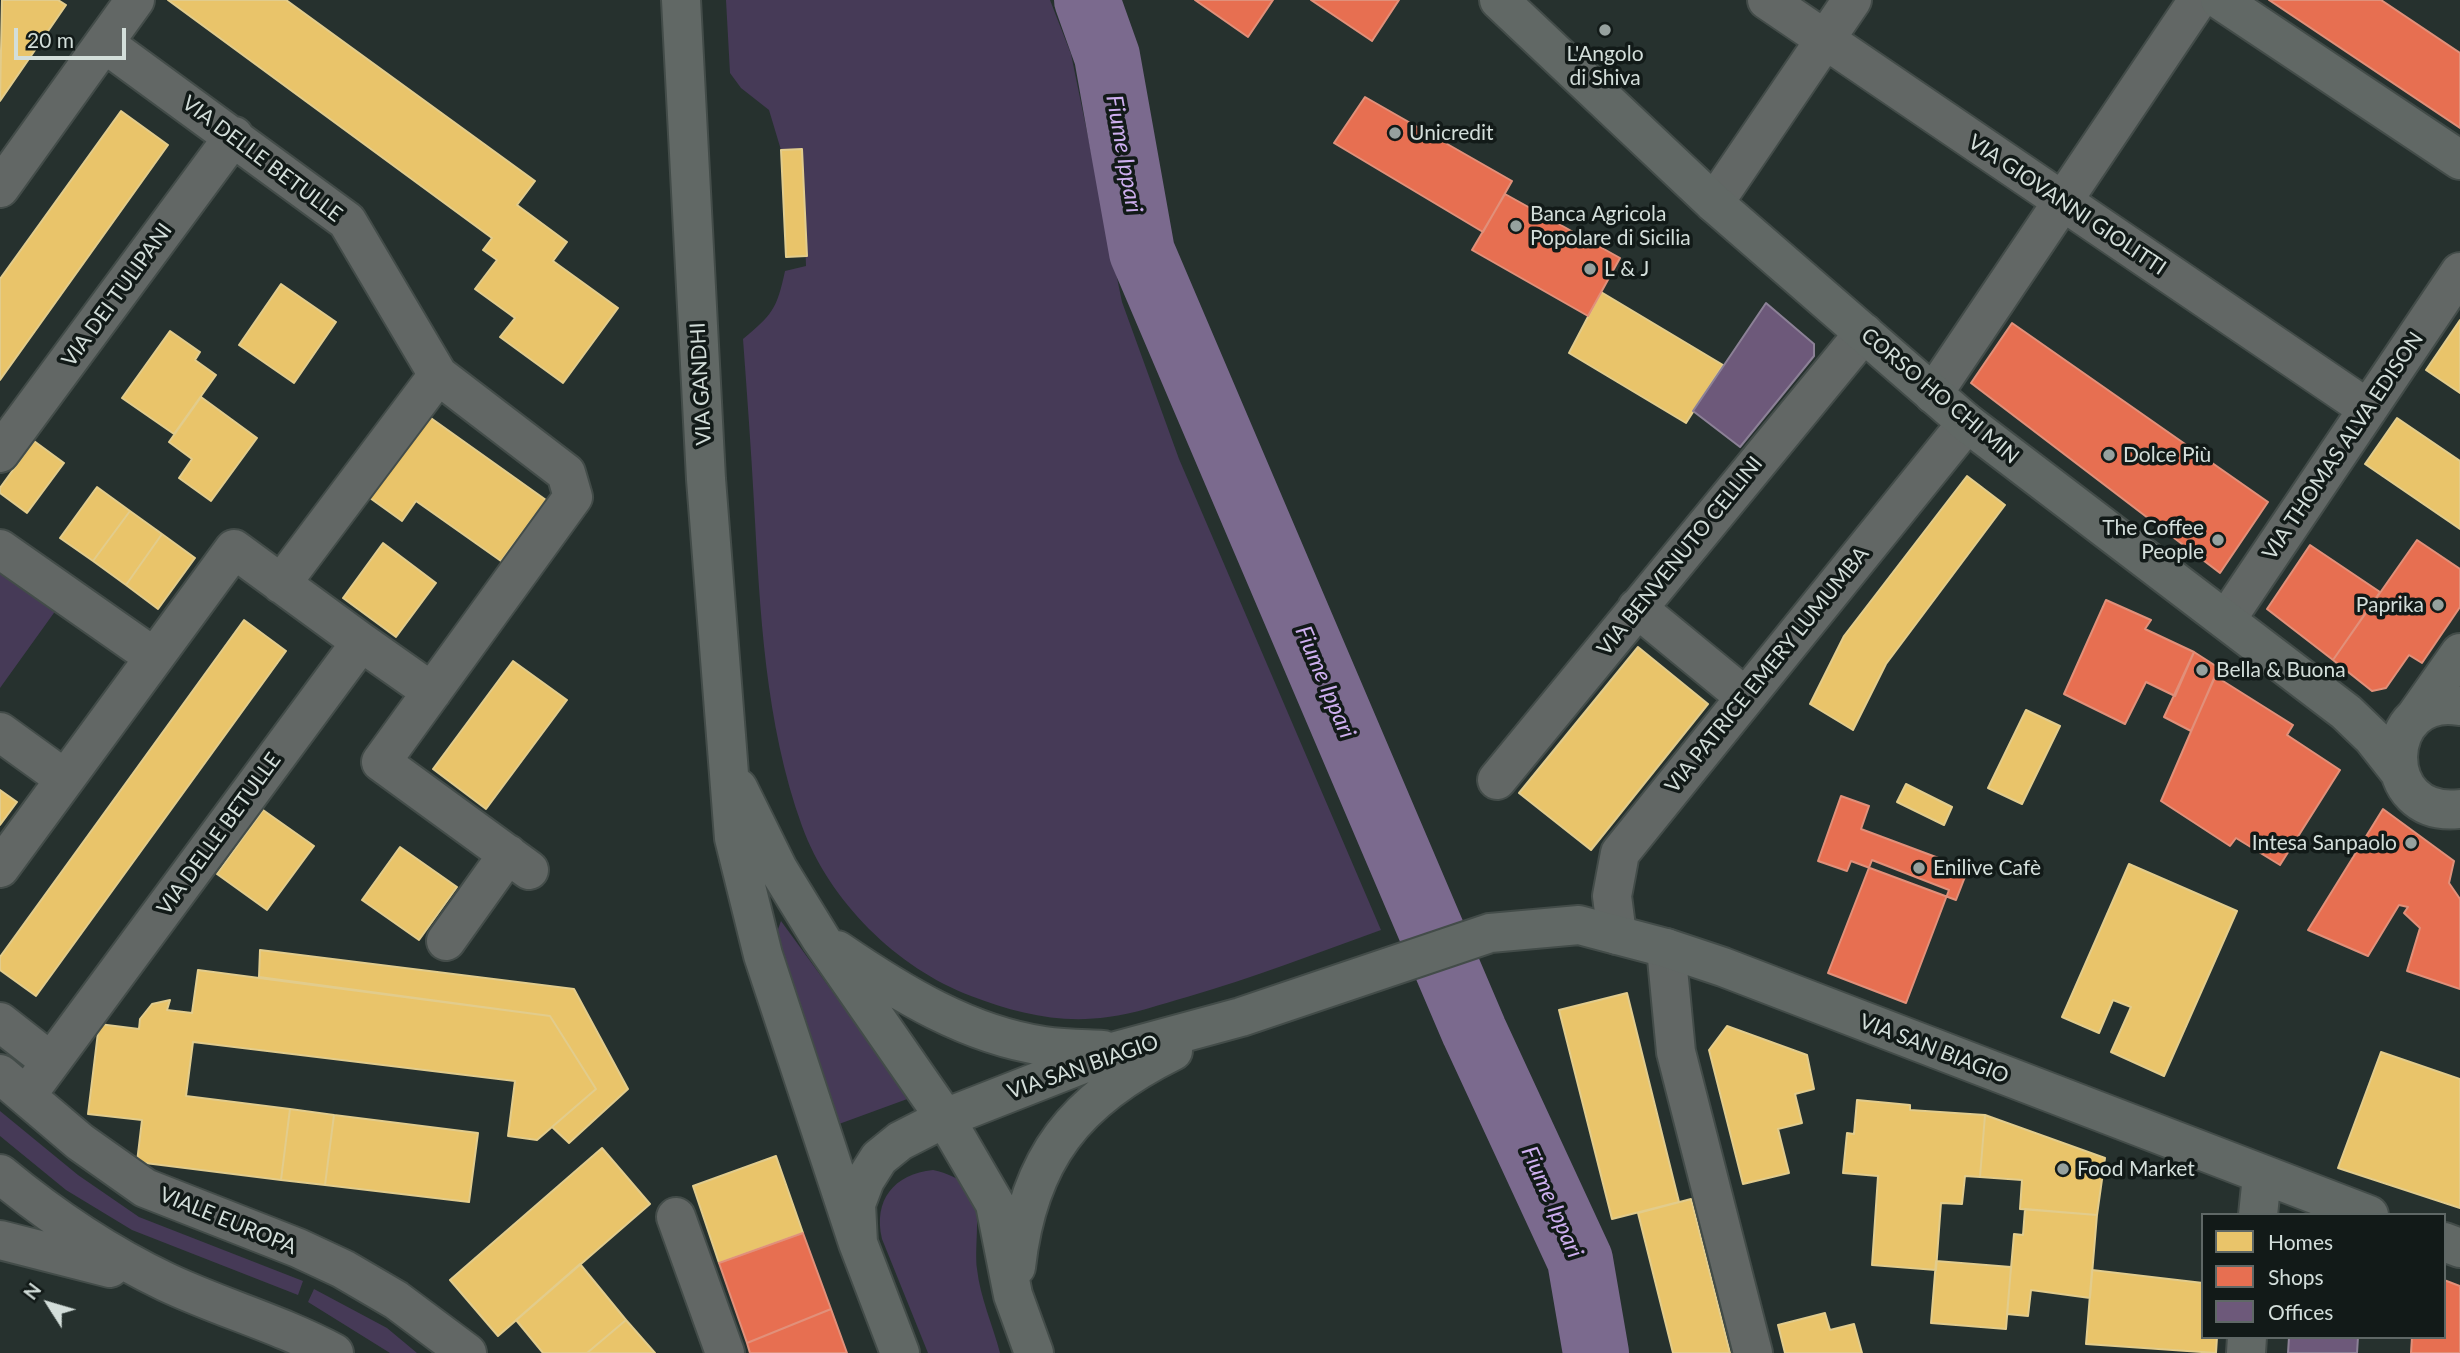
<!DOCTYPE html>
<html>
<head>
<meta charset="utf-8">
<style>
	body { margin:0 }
	#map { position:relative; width:2460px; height:1353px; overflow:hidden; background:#26312e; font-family:Lato,sans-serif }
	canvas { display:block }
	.legend { position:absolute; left:2201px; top:1213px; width:245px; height:126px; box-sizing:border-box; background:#121a18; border:2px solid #5f6866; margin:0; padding:9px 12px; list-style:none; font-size:21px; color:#d3deda }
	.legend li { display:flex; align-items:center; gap:14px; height:35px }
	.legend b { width:35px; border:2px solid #5f6866 }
	.north { position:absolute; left:14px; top:1269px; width:70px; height:70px; -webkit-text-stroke:5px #121a18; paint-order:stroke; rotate:307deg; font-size:19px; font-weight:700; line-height:28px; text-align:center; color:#d3deda }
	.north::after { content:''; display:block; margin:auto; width:24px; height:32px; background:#d3deda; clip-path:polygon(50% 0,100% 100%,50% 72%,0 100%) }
	.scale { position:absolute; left:14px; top:28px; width:112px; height:32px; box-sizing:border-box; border:4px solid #d3deda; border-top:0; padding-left:9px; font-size:21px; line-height:24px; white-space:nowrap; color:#d3deda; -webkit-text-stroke:5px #121a18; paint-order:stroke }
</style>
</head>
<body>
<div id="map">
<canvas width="2460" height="1353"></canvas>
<ul class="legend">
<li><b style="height:19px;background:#e9c46a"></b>Homes</li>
<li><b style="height:19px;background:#e76f51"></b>Shops</li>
<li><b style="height:19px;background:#6d597a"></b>Offices</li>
</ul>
<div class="north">N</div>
<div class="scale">20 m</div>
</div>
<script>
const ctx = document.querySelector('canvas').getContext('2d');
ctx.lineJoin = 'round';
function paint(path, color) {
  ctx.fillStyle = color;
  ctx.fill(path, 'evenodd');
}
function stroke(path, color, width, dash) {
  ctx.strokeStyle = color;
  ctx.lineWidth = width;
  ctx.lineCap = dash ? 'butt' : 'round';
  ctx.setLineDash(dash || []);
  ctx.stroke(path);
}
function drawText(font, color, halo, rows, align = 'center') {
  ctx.font = font + ' Lato,sans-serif';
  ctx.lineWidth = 7;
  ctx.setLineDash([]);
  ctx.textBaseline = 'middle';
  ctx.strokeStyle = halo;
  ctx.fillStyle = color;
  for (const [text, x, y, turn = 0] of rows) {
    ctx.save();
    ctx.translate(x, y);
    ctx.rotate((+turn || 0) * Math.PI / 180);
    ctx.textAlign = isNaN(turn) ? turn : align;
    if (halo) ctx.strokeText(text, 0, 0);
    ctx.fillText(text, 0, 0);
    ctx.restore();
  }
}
const green = new Path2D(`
	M726,0H1050L1071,54L1122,302L1179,459L1381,930C1317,953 1253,978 1187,997C1161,1004 1135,1014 1108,1017C1060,1024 1015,1013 971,996C897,968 829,901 802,826C765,723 760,611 754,503C751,448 747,394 743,339C772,315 777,309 785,271L806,266L802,149L781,150L769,110L741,88L730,73Z
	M0,569L56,610L0,688Z
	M781,921L910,1098L839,1124L777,932Z
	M0,1111L78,1175L139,1217L303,1281L298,1295L132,1230L66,1190L0,1136Z
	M933,1170C993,1183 973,1225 977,1269C980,1297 993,1326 1000,1353H928L882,1239C873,1200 894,1174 933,1170Z
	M314,1289L387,1328L417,1353H390L308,1302Z`);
const homes = new Path2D(`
	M2,0H58L66,5L0,101Z
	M168,0H286L535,181L517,205L567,242L553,261L618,308L563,383L500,337L515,318L475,289L497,260L483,250L492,238Z
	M121,111L168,145L0,380V279Z
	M802,149L807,256L786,257L781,150Z
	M281,284L336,322L294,383L239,345Z
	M1601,292L1723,365L1686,423L1569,353Z
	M2460,320V393L2426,370Z
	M170,331L200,352L195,360L216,375L174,434L122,398Z
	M201,397L257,438L211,501L179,478L192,459L169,442Z
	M428,416L546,500L501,561L416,501L402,521L370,498Z
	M2397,418L2460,461V529L2365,464Z
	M34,441L64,463L27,513L0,493V488Z
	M1967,476L2005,505L1886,664L1853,730L1810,704L1844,636Z
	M97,487L130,511L93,561L60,538Z
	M130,511L162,534L126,585L93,561Z
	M162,534L195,558L158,609L126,585Z
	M383,543L436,583L396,637L343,598Z
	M244,620L286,651L36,996L0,970V957Z
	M1638,647L1708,704L1591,850L1519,793Z
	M513,661L567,700L486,809L433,769Z
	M2026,710L2060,726L2022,804L1988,788Z
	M1906,784L1952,807L1944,825L1897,802Z
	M0,790L17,802L0,825Z
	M263,810L314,846L267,910L217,874Z
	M400,847L457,887L419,940L362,900Z
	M2129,864L2237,911L2164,1076L2111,1052L2131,1007L2113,1000L2099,1033L2062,1017Z
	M260,950L574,989L628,1089L569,1143L552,1127L596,1089L550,1016L259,977Z
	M198,970L550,1016L596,1089L537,1140L508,1136L515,1081L193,1042L186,1096L290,1109L281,1180L137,1162L142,1120L88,1114L99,1024L139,1029L140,1019L152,1004L170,1000L167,1010L192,1013Z
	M1627,993L1679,1202L1612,1219L1559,1010Z
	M1727,1026L1807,1055L1814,1089L1795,1094L1802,1123L1778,1129L1789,1173L1743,1184L1709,1050Z
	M2381,1052L2460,1079V1208L2338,1168Z
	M1857,1100L1910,1105V1110L1985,1115L1980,1177L1965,1176L1962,1204L1941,1203L1936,1270L1872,1265L1878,1176L1843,1173L1847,1133L1854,1134Z
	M290,1109L334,1115L325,1185L281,1180Z
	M334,1115L478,1133L469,1202L325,1185Z
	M1985,1115L2105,1158L2097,1215L2020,1209L2022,1180L1980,1177Z
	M602,1148L650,1204L498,1336L450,1280Z
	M776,1156L803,1233L719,1263L693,1186Z
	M1691,1199L1730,1353H1673L1638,1213Z
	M2025,1209L2097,1215L2090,1298L2031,1290L2028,1316L2007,1314L2014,1234L2023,1235Z
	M1936,1261L2011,1267L2006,1329L1931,1323Z
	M580,1264L626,1320L587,1353H543L516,1320Z
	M2092,1270L2203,1283V1337H2217L2216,1353L2086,1344Z
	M1825,1313L1830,1330L1854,1324L1862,1353H1785L1778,1325Z
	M626,1320L655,1353H587Z`);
const shops = new Path2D(`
	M1195,0H1273L1248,37Z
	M1311,0H1399L1372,41Z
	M2269,0H2381L2460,53V128Z
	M1365,97L1512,181L1483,232L1334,143Z
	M1505,194L1620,258L1588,316L1472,250Z
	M2012,323L2268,502L2220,573L1971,383Z
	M2417,540L2460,569V607L2422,663L2409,655L2386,688L2372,691L2333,660Z
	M2310,545L2380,592L2333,660L2267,609Z
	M2106,600L2151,620L2145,629L2194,652L2175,696L2146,682L2125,724L2064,694Z
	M2194,652L2219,668L2191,731L2164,717Z
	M2215,676L2293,725L2287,735L2340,770L2280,865L2236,838L2230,846L2161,801Z
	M1841,796L1869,806L1861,829L1968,869L1956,900L1851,861L1847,871L1818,861Z
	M2383,809L2454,861L2449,883L2460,899V989L2407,971L2420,928L2404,913L2408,907L2399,905L2368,956L2308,930Z
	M1872,860L1949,890L1906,1003L1828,973Z
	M803,1233L831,1309L747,1343L719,1263Z
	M2444,1280L2460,1286V1353H2411L2412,1337H2444Z
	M831,1309L847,1353H750L747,1343Z`);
const offices = new Path2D(`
	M1766,303L1814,344V356L1740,447L1693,411Z
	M2289,1337H2358L2357,1353H2288Z`);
const river = new Path2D(`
	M1087,0L1107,56L1142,252L1474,1031L1580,1260L1596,1353`);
const minor = new Path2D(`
	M135,0L104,43L347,221L438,375L566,473L573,497L381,762L529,870
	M1767,0L2368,409
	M0,188L104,43
	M1714,203L1852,0
	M1933,394L2198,0
	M0,453L234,136
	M0,549L154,657
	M281,584L438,375
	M1637,608L1744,696
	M2226,620L2460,272
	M0,732L65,779
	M1497,780L1864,333
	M0,868L234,549L361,642
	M1617,935L1612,896L1620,853L1967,423
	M446,941L508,854
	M1666,948L1676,1052L1753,1353
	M0,1022L51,1062
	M0,1074L80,1142L145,1188L298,1248L343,1269L396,1300L467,1353
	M26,1096L361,642L432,692
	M0,1174C52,1217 105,1253 166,1282C221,1308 280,1324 334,1353
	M676,1217L725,1353
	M0,1240L110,1268`);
const major = new Path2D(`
	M681,0L706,479L734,838L763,955L858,1243L900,1353
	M1499,0L1714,203L1967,423L2346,712L2372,737L2398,770
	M2220,0L2460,160
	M2460,706C2380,692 2375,819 2460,809
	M2415,717L2460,653
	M738,788L778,869L821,939L945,1118L995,1204L1013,1295L1034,1353
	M837,950C900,993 968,1035 1044,1046C1064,1049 1084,1049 1103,1050
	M2258,1215L2262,1176
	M2444,1242L2460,1248
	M858,1243L856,1204L865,1180L879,1158L900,1141L945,1118L1116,1051L1241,1017L1490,933L1579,925L1666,948L1723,967L2369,1215
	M1016,1267C1028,1158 1076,1099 1173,1051
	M2246,1353L2247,1337`);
const markers = [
	[1605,30,7,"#96a19e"],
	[1395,133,7,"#96a19e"],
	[1516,226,7,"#96a19e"],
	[1590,269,7,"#96a19e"],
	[2109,455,7,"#96a19e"],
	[2218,540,7,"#96a19e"],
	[2438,605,7,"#96a19e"],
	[2202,670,7,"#96a19e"],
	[2411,843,7,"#96a19e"],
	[1919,868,7,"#96a19e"],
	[2063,1169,7,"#96a19e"]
];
const poiNames = [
	["L'Angolo",1605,54,"center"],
	["di Shiva",1605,78,"center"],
	["Unicredit",1409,133],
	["Banca Agricola",1530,214],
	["Popolare di Sicilia",1530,238],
	["L & J",1604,269],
	["Dolce Più",2123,455],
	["The Coffee",2204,528,"right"],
	["People",2204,552,"right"],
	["Paprika",2424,605,"right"],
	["Bella & Buona",2216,670],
	["Intesa Sanpaolo",2397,843,"right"],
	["Enilive Cafè",1933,868],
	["Food Market",2077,1169]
];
const streetNames = [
	["VIA DELLE BETULLE",262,159,37],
	["VIA GIOVANNI GIOLITTI",2067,205,34],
	["VIA DEI TULIPANI",117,295,-54],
	["VIA GANDHI",701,384,-93],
	["CORSO HO CHI MIN",1940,396,40],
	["VIA THOMAS ALVA EDISON",2343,446,-56],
	["VIA BENVENUTO CELLINI",1680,556,-51],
	["VIA PATRICE EMERY LUMUMBA",1767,670,-51],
	["VIA DELLE BETULLE",219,834,-54],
	["VIA SAN BIAGIO",1934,1049,21],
	["VIA SAN BIAGIO",1083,1067,-19],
	["VIALE EUROPA",228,1221,22]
];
const waterNames = [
	["Fiume Ippari",1124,154,80],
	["Fiume Ippari",1325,682,67],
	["Fiume Ippari",1552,1202,66]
];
paint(green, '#463a57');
paint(homes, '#e9c46a');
stroke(homes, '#e2cc8c', 2);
paint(shops, '#e76f51');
stroke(shops, '#e1907a', 2);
paint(offices, '#6d597a');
stroke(offices, '#8c8197', 2);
stroke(river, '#7b6a8e', 66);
stroke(minor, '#434c49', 42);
stroke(major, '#434c49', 42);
stroke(minor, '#626765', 38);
stroke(major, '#616865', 38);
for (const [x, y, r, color] of markers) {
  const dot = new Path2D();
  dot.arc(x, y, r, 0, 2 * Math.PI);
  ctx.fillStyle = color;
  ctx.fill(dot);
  stroke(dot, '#121a18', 2.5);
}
drawText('21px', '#d3deda', '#121a18', poiNames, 'left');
drawText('21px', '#d3deda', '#121a18', streetNames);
drawText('italic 23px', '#ceafef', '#121a18', waterNames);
</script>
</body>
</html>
